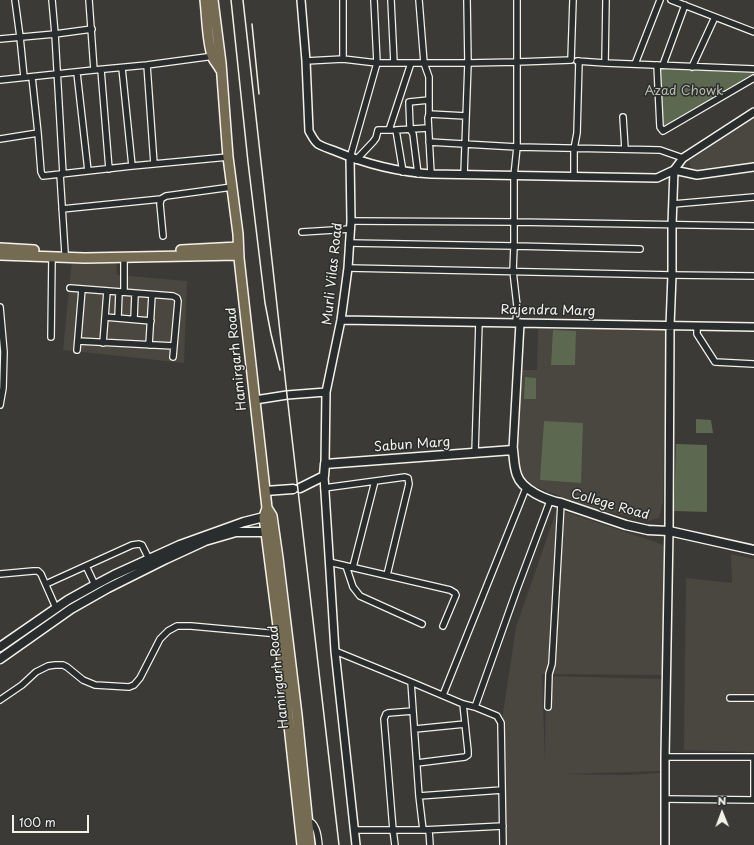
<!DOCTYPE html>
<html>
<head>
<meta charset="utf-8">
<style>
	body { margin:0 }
	#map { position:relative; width:754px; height:845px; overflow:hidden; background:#3b3a37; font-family:"Playpen Sans",sans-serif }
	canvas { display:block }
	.north { position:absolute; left:702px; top:793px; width:40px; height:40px; -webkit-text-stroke:3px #2a2d2e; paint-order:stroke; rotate:359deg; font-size:11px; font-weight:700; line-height:16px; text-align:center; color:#f4f1e8 }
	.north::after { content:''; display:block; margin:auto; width:14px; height:18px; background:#f4f1e8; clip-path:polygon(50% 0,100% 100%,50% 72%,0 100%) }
	.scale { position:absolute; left:12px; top:815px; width:77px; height:18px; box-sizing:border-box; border:2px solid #f4f1e8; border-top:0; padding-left:5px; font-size:12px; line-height:14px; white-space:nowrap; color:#f4f1e8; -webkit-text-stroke:3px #2a2d2e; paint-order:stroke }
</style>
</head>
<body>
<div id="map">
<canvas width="754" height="845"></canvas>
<div class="north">N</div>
<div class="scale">100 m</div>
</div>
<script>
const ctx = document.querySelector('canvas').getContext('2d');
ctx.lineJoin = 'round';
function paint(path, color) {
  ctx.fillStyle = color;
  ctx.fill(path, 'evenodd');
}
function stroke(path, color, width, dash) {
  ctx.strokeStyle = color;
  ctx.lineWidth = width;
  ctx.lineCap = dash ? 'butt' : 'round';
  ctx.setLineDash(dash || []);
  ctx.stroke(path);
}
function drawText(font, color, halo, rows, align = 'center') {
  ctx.font = font + ' "Playpen Sans",sans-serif';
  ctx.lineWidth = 3;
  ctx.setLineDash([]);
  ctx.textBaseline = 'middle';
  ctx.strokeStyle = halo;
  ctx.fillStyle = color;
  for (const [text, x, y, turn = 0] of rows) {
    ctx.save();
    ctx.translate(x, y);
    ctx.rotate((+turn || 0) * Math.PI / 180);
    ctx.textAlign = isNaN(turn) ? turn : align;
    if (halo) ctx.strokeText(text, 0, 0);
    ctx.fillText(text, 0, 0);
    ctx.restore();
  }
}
const built = new Path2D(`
	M754,117V162L692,170L689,161Z
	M72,259L116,261L117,275L187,281L184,363L63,350Z
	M538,329L666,330L663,502L659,518L648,521L587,507L532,485L520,472L515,451L514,370H537Z
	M557,509L664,545L662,675L542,674L545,760L546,676L663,679L660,771L563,774L626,775L660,773V845H506L505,750L502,720L516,627Z
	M731,554L754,559V752L684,750L686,578L732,583Z`);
const green = new Path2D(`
	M659,69L754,73V75L663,129Z
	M553,330L576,331L575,365H551Z
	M525,377L536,378V399H524Z
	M696,419L711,420L713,433H696Z
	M544,421L583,423L581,483L540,480Z
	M676,444L707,445V512L674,511Z`);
const minor = new Path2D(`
	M15,0L20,37L24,77
	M52,0L55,34L63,174
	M89,0L94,70L147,65L214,56
	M343,0V59L377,63H424L429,77V114L466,116
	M391,0L394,63
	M419,0L424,63H468L467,0
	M517,0V62L571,60L573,0
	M671,0L754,32
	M0,39L55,34L92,29
	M306,61L343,59
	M577,61L605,63L606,0
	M605,63L754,69
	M635,64L660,0
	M147,65L154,164
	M657,65L660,127L663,131L754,78
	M663,65L685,5
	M692,67L715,17
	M122,68L132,166
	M101,70L109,169
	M77,73L88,171
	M32,77L38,133L41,172L43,176L132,166L228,157
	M0,80L94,70
	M429,114L428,118L431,174
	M623,117L625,149
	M389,130L411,63
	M0,139L38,133
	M429,142L517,147L660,150L683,158
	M350,158L377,63L374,0
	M356,160L373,142L376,138L378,130H392
	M403,172L396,130L428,128
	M60,174L65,253
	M418,174L413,134L410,129L409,102L429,100
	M464,175L468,63L517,62V147L514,176V246L640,249
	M574,177V149L577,133L579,61
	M673,204L754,197
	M62,209L161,199
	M351,221L514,222L754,226
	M302,232L350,229
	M163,236L160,204L161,199L166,196L232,187
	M349,243L514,246L513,271L517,306L516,323
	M348,268L672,275L754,276
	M70,288L173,296L177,298L178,301L173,357
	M124,292V258
	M0,307L4,352L3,388L0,405
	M105,317L151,321
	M118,318L119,292
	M134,319L135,294
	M697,326V334L715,362L754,364
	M51,337L52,257
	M78,341L174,346
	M103,343L107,291
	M149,345L152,295
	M77,350L82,289
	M475,453L479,322
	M324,488L405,477L408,478L409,484L387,575
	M329,562L450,590L455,593L456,595L443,626
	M86,566L95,585
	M346,566L353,587L360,596L422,624
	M353,567L375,481
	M0,574L33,571H38L41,574L56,608
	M46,584L132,545L139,544L142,545L149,559
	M335,651L411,682L463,704L475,707L497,716L501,723L503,845
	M443,695L526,488
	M730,698H754
	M0,700L22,685L36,672L48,666L55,665H63L67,667L83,680L95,685L129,687L134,685L140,678L160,639L168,631L177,626H191L279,634
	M475,707L517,589L550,501
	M548,707L549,674L552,664L561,503
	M415,729L465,724
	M665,757H754
	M754,757V798
	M417,763L465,757L468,755V751L463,704
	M419,796L502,790
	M665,799L754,800
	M306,820C317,822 318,836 319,845
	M355,830H423L419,796L411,682
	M423,830L503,826
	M429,830L430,845
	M395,845L393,830L384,719L386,714L388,713L413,711`);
const tertiary = new Path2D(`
	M301,0L306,61L309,131C312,136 314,141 318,144C323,147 330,149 335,151C366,164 398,172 431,174L657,178L674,170L683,158L754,112
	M674,170L697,175L754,167
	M341,320L754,327
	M255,400L287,395L326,392
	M513,450L520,323
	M325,464L326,392L341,320L348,268L351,221L350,158
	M324,476L335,651L356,845
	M665,845V757L669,531L670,326L672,275V225L674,170`);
const secondary = new Path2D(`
	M300,488L324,476L325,464L513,450C514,458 514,467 517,475C522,490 546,500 561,503L626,525L648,530L669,531L754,550
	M265,491L293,489
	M0,647L68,600L95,585L114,575L180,545L244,522L264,517H269
	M0,659L71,609L108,588L166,559L205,541L236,532H266L271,530`);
const primary = new Path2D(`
	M205,0C207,16 207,44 213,58C215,62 218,65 220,69
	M213,0L221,63L228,157L238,234L239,258L266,499L267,508L272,516L278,558L297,715L310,845
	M0,248L34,250
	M181,250L238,247
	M0,255L85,258L239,255
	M267,508L264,517L279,634L302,845`);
const rail = new Path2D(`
	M231,0L248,162L265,303L271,334L280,370
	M243,0L287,395L339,845
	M252,24L259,94`);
const parkNames = [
	["Azad Chowk",684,91]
];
const streetNames = [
	["Murli Vilas Road",333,274,-84],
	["Rajendra Marg",548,311,1],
	["Hamirgarh Road",237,359,-96],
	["Sabun Marg",412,445,-4],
	["College Road",610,505,16],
	["Hamirgarh Road",279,677,-96]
];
paint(built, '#4a4640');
paint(green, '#5d6850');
stroke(minor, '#f4f1e8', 8);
stroke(tertiary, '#f4f1e8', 10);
stroke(secondary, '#f4f1e8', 11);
stroke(primary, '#f4f1e8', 12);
stroke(minor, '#2a2d2e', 5.5);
stroke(tertiary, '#2a2d2e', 7);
stroke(secondary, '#2a2d2e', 8);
stroke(primary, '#746b52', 9);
stroke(rail, '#f4f1e8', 1.5);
drawText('13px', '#b8baab', '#2a2d2e', parkNames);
drawText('13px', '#f4f1e8', '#2a2d2e', streetNames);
</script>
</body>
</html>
